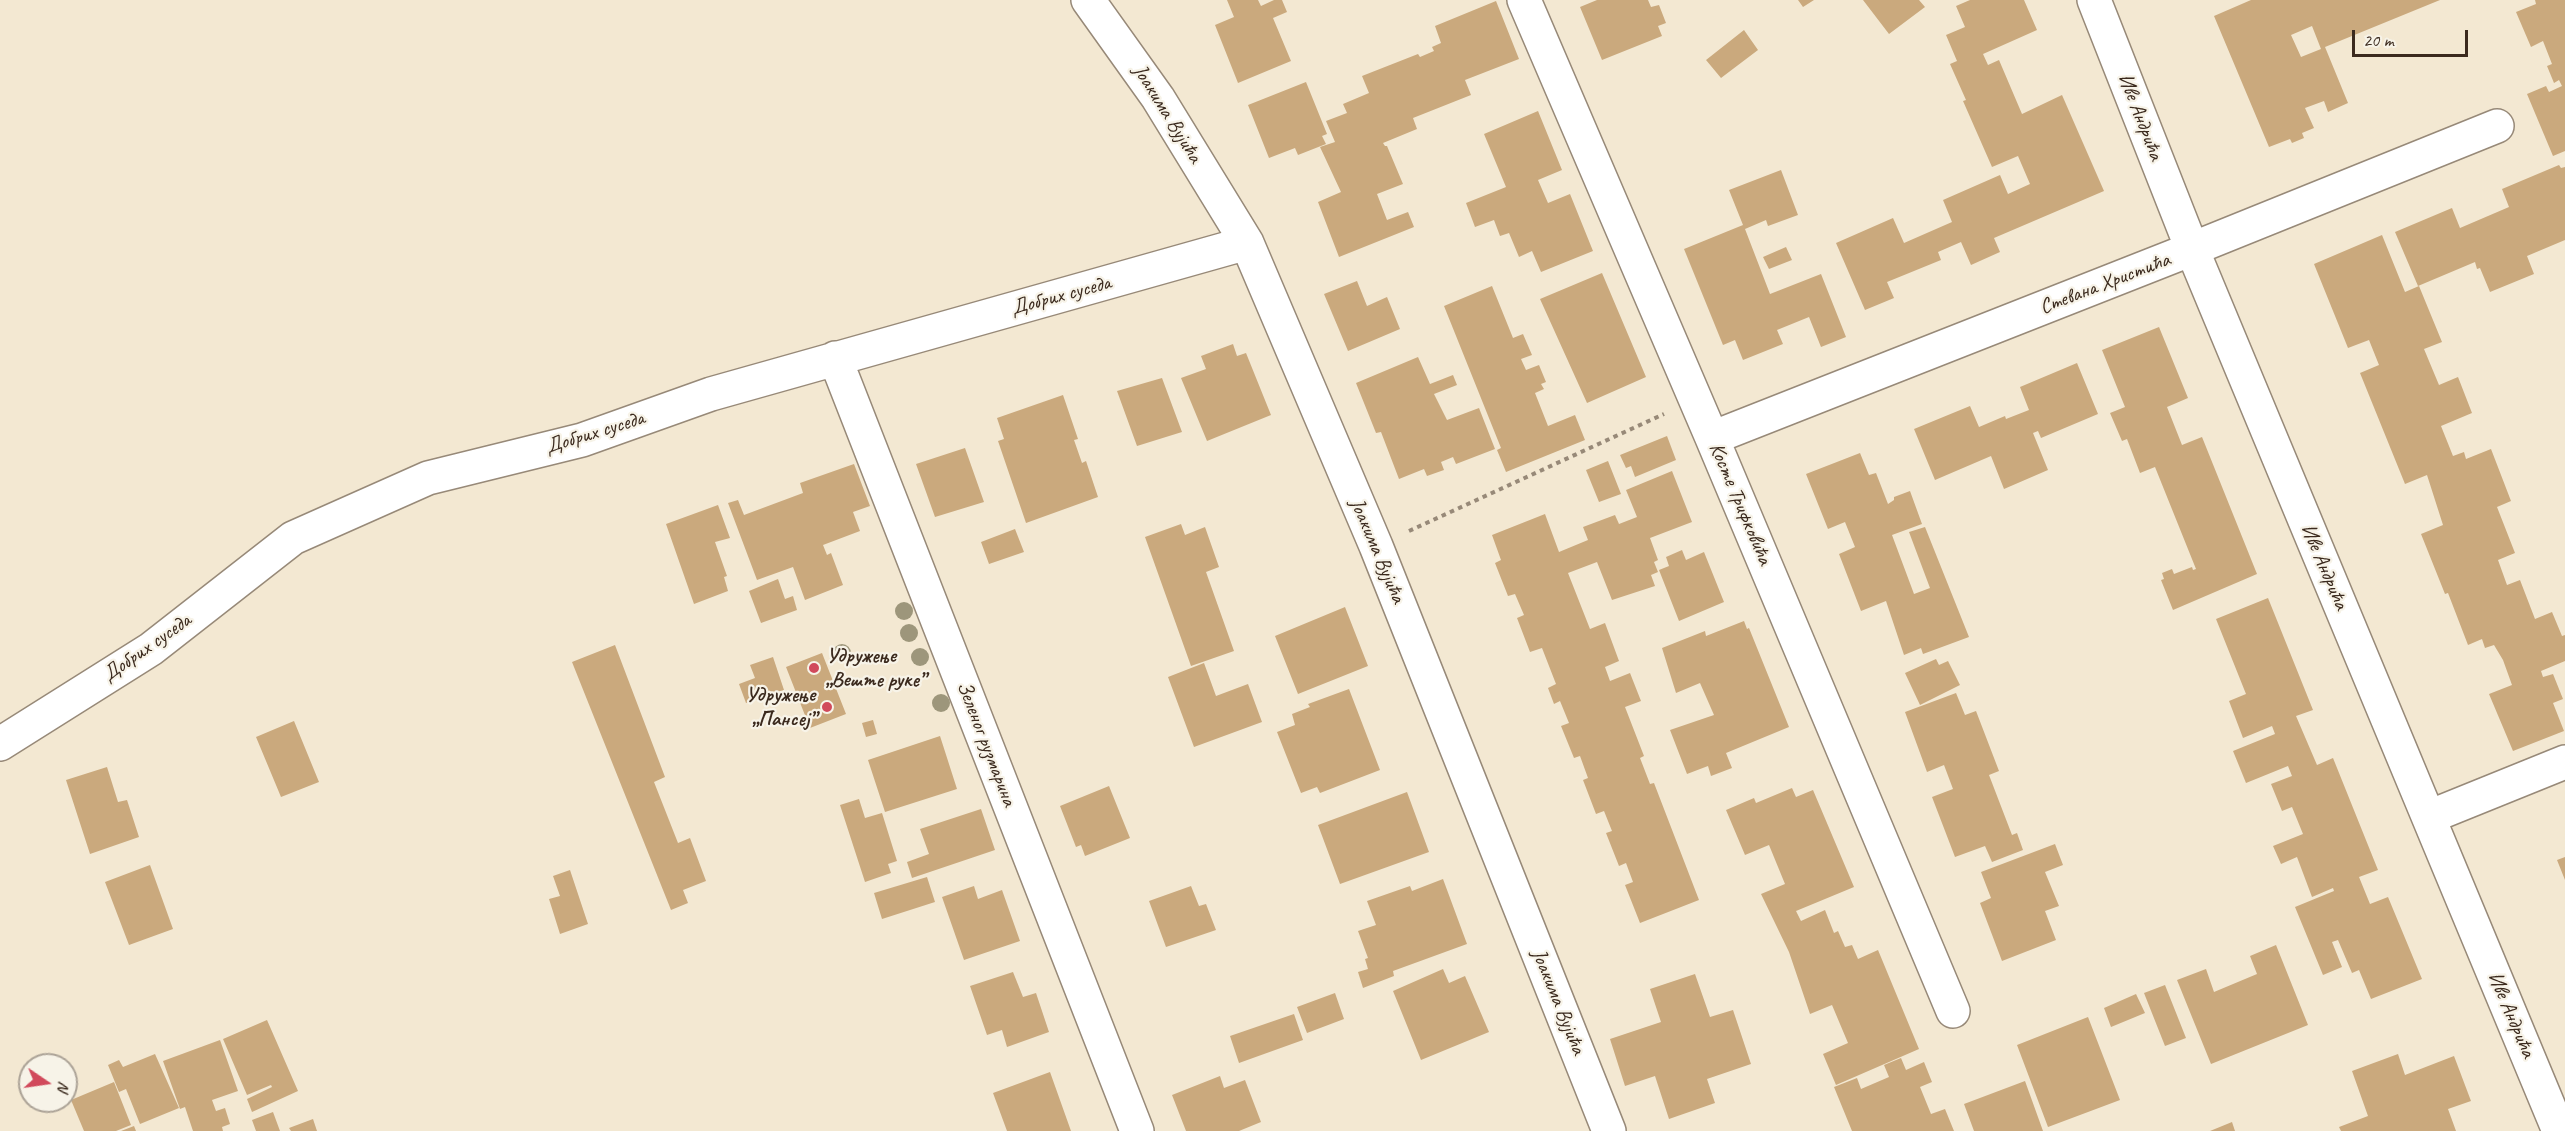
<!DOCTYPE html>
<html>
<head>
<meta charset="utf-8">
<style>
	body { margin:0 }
	#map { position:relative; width:2565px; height:1131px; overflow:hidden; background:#f3e8d2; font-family:Caveat,sans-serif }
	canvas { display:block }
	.north { position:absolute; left:18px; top:1053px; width:60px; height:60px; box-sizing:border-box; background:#f7f3e8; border:2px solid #aca397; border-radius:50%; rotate:103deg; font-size:16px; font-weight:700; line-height:24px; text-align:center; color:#3b2a1e }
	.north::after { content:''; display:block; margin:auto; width:21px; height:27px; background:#d1495b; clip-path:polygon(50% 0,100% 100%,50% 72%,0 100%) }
	.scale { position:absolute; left:2352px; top:30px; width:116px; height:27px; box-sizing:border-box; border:3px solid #3b2a1e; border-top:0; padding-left:8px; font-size:18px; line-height:21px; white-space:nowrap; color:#3b2a1e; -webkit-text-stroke:4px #f7f3e8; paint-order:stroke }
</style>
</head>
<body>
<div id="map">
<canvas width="2565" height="1131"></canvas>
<div class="north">N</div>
<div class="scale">20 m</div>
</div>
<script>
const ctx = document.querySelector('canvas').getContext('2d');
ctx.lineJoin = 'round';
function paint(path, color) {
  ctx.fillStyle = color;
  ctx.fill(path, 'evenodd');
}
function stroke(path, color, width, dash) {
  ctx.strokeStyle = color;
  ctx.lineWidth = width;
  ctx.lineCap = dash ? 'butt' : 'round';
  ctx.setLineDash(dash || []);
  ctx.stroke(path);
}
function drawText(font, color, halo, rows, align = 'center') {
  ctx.font = font + ' Caveat,sans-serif';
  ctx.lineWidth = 4.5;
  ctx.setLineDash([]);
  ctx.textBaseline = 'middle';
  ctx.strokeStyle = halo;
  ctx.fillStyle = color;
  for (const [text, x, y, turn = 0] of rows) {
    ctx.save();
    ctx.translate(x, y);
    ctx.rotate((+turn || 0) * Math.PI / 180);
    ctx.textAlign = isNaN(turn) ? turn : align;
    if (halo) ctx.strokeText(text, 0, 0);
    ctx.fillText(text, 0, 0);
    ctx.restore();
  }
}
const building = new Path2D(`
	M1227,0H1258L1261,6L1274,0H1282L1287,12L1273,18L1291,61L1238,83L1215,25L1234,17Z
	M1597,0H1648L1651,7L1659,5L1666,23L1658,26L1662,36L1602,60L1580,7Z
	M1798,0H1814L1803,7Z
	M1863,0H1919L1925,7L1889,34Z
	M1970,0H2024L2037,30L1983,54L1988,65L1999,60L2022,114L2062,95L2104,191L1994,238L2000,252L1971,265L1961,242L1938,252L1941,260L1887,282L1894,298L1865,310L1836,243L1893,218L1904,243L1952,222L1943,200L2000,175L2008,194L2030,184L2018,156L1992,167L1963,101L1966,100L1950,64L1957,61L1946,35L1965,27L1956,6Z
	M2251,0H2440L2325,47L2348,103L2328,112L2324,101L2305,108L2314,128L2302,133L2304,138L2292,143L2290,139L2269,147L2214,16ZM2312,26L2321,49L2301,57L2291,35Z
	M2535,0H2565V151L2553,156L2527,94L2546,86L2549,92L2562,86L2559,80L2554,83L2547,66L2552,64L2543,41L2531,47L2516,12L2536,4Z
	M1496,1L1519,59L1465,80L1471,95L1413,118L1417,129L1383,143L1385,146H1387L1403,184L1377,194L1387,220L1408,212L1414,227L1339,257L1318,202L1341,192L1320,147L1335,142L1326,121L1347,113L1343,104L1369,93L1362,76L1418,54L1420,57L1434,51L1432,47L1441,43L1435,26Z
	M1744,30L1758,50L1721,78L1706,60Z
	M1306,82L1327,134L1322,136L1326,144L1298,155L1295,148L1269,158L1248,105Z
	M1538,111L1562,170L1538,180L1548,203L1570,194L1593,251L1541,272L1532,251L1519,257L1509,233L1500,236L1494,220L1475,227L1466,203L1506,187L1484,134Z
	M2559,165L2561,168L2565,167V240L2527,256L2534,274L2490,292L2480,268L2477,269L2475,262L2418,286L2395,232L2452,208L2460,228L2509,207L2502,189Z
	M1781,170L1798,215L1768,226L1766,220L1745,229L1770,294L1821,274L1846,337L1821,347L1809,317L1777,330L1783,344L1743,360L1735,340L1723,345L1684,249L1743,225L1729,190Z
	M2382,235L2405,292L2419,286L2442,342L2424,349L2439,385L2458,377L2472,413L2441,426L2453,456L2464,452L2466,459L2491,449L2511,501L2497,507L2515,553L2498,560L2507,585L2520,580L2535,619L2552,612L2562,636L2565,635V661L2541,671L2543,677L2553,674L2563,699L2553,703L2564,731L2513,751L2489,694L2512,685L2503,660L2494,645L2485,648L2482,639L2468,645L2448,593L2445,594L2421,534L2443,525L2427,475L2405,484L2360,373L2379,365L2369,340L2348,348L2314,264Z
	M1786,247L1792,260L1769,269L1763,257Z
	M1602,273L1646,377L1587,403L1540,299Z
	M1357,281L1367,306L1387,297L1400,329L1348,351L1324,294Z
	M1492,286L1513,338L1523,334L1532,355L1521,359L1526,370L1539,365L1546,382L1541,384L1544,389L1535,393L1548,426L1575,415L1585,440L1506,472L1497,450L1501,448L1444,306Z
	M2159,327L2188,398L2167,407L2182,445L2202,437L2257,574L2173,610L2161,580L2164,579L2162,573L2172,569L2174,574L2192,567L2193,570L2196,569L2155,467L2140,473L2127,439L2122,441L2110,413L2125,407L2102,350Z
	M1233,344L1237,356L1246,353L1271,415L1207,441L1181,378L1206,369L1201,356Z
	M1418,357L1430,384L1453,375L1457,385L1434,394L1447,420L1479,408L1495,449L1456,464L1453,457L1441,462L1444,470L1427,476L1424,469L1399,479L1381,432L1376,433L1356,383Z
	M2077,363L2098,414L2041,438L2038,431L2033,433L2048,470L2004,489L1991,456L1935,480L1914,429L1970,406L1979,427L2005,416L2006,419L2029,410L2020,387Z
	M1162,378L1182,432L1137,446L1117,391Z
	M1063,395L1078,439L1074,440L1082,463L1086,461L1098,497L1026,523L998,441L1004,439L997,418Z
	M1667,436L1676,460L1635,477L1631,466L1626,468L1620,455Z
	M965,448L984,502L935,517L916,464Z
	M1860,453L1869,475L1876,473L1888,504L1894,500V497L1910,491L1922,524L1892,535L1914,594L1930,588L1909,532L1925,527L1969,637L1923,654L1921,648L1904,655L1886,601L1861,611L1839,554L1855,547L1845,522L1828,529L1806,474Z
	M1608,461L1621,494L1599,502L1586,470Z
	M854,464L870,506L853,512L860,531L823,545L827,555L831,553L843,585L805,600L793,567L757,580L728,503L738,500L744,515L803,493L800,483Z
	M1672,471L1692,522L1650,538L1658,560L1654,562L1658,572L1651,575L1655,586L1612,600L1597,562L1568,573L1590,629L1605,623L1619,661L1605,667L1610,681L1630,673L1641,701L1625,707L1644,756L1640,758L1650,784L1654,783L1699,900L1640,923L1625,885L1633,882L1626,863L1619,866L1606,833L1612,831L1604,811L1596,814L1583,780L1588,778L1580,756L1574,758L1561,726L1569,723L1560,701L1554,704L1548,688L1556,684L1542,648L1530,652L1517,618L1524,615L1515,594L1508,596L1495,563L1501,560L1492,535L1545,514L1559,552L1588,540L1583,527L1615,515L1619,524L1637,517L1626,490Z
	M718,505L730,538L715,542L727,576L724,577L728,591L694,604L666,524Z
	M1181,524L1185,535L1205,527L1219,567L1206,572L1234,651L1191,666L1145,537Z
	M1015,529L1024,552L989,564L981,542Z
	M1682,550L1686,560L1704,552L1724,602L1679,621L1659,570L1669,566L1666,557Z
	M778,579L785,599L793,596L797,610L761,623L749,591Z
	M2268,598L2313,710L2296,716L2317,765L2333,758L2378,870L2359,877L2370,904L2388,897L2422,979L2371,999L2359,970L2352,973L2338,940L2332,942L2342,967L2323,975L2295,907L2334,891L2333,888L2312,897L2297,857L2281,864L2273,846L2303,834L2292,807L2282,811L2271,784L2292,776L2288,766L2246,783L2233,751L2275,734L2272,726L2243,738L2229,701L2246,694L2216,619Z
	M1345,607L1368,666L1298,694L1275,636Z
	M1744,621L1747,629L1749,628L1789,727L1726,753L1732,768L1711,776L1708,766L1687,774L1670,730L1714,715L1700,683L1676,693L1662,648L1705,631L1706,636Z
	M615,645L665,777L654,782L678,843L690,838L706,881L683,890L688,903L671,910L572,662Z
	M822,653L846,714L810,728L786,667Z
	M773,657L784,690L746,703L739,684L755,678L750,665Z
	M1936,659L1939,665L1948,661L1960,685L1920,705L1905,673Z
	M1204,663L1216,696L1248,684L1262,722L1194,747L1168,677Z
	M1349,689L1380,770L1320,793L1317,787L1301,793L1277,732L1295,725L1292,714L1310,707L1308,704Z
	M1956,693L1965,715L1976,711L1999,771L1989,775L2012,835L2017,833L2023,850L1992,862L1985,846L1955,857L1932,797L1953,789L1944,765L1927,772L1905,712Z
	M873,720L877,734L866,737L862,723Z
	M294,721L319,782L281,797L256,737Z
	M940,736L957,789L885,812L868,760Z
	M107,767L118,802L127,800L139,837L90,854L66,780Z
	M1109,786L1130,838L1085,856L1081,845L1076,847L1060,806Z
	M1792,788L1796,797L1813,790L1854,887L1796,911L1801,921L1825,910L1834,933L1838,931L1845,947L1852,945L1858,959L1878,950L1919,1049L1836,1085L1823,1054L1848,1043L1832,1005L1810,1014L1789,952L1761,894L1785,884L1769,845L1745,855L1726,810L1754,798L1756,803Z
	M1407,792L1429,852L1340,884L1318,825Z
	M859,799L865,818L882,813L897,861L888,864L891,873L865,882L840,805Z
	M981,809L995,850L912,878L907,862L929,854L920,829Z
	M2055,844L2063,865L2045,872L2059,906L2045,911L2056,940L2002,961L1980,903L1991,898L1981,872Z
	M2565,857V880L2557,860Z
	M150,865L173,929L129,945L105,882Z
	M570,870L588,924L560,934L549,899L560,896L553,876Z
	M927,877L935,902L882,919L874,893Z
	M1443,879L1467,944L1393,971L1394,976L1363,988L1358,972L1368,969L1365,959L1368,958L1358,931L1376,925L1367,901L1410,886L1412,891Z
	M974,886L978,899L1002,890L1020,941L964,960L942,897Z
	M1191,886L1199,906L1206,904L1216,930L1166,947L1149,901Z
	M2276,945L2308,1025L2211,1064L2177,980L2206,969L2214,992L2257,974L2250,956Z
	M1443,969L1449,983L1465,976L1489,1032L1421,1060L1393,991Z
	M1013,972L1023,997L1036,993L1049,1032L1007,1047L1002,1030L987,1035L970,986Z
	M1695,974L1710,1017L1733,1010L1751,1064L1707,1079L1715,1103L1669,1119L1655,1076L1625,1086L1610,1039L1661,1022L1650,989Z
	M2165,985L2186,1038L2165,1046L2144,993Z
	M1335,993L1344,1019L1307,1033L1297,1007Z
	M2136,994L2145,1013L2111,1027L2104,1008Z
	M1294,1014L1303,1040L1239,1063L1230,1036Z
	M2088,1017L2120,1100L2048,1127L2017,1045Z
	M267,1020L298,1091L252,1112L247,1099L272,1087L271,1085L247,1095L223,1039Z
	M220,1040L238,1091L212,1100L216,1111L225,1108L230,1124L222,1127L223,1131H193L185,1107L180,1109L163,1061Z
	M155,1054L179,1108L140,1124L126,1089L119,1092L108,1065L119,1060L123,1067Z
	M2398,1054L2405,1075L2454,1056L2471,1101L2448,1109L2456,1131H2341L2339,1127L2368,1116L2352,1071Z
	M1901,1058L1906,1070L1924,1062L1932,1082L1920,1087L1931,1114L1945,1109L1954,1131H1852L1834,1087L1857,1078L1861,1089L1889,1077L1884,1065Z
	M1050,1072L1071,1131H1007L993,1093Z
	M1220,1076L1224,1088L1245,1080L1261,1122L1239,1131H1186L1172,1095Z
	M2025,1081L2043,1131H1974L1964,1104Z
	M114,1082L131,1125L116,1131H84L71,1100Z
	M273,1112L280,1131H256L252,1120Z
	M313,1119L317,1131H291L289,1128Z
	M2232,1122L2235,1131H2210Z
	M134,1126L136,1131H121Z`);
const path = new Path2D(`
	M1409,531L1664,414`);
const street = new Path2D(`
	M1088,0L1158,98L1247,243L1376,546L1609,1131
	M1524,0L1712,438L1953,1011
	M2094,0L2192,249L2559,1131
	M835,358L1137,1131
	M1712,438L2192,249L2497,126
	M0,744L151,649L293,538L428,478L582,440L711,394L1247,243
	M2429,817L2565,762`);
const trees = [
	[904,611],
	[909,633],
	[842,653],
	[920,657],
	[941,703]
];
const markers = [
	[814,668,6,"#d1495b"],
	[827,707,6,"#d1495b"]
];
const streetNames = [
	["Јоакима Вујића",1167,114,58],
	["Иве Андрића",2140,117,69],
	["Стевана Христића",2105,284,-21],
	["Добрих суседа",1061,296,-15],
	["Добрих суседа",595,433,-17],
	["Косте Трифковића",1740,504,67],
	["Јоакима Вујића",1377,551,67],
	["Иве Андрића",2324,567,67],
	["Добрих суседа",147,648,-35],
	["Зеленог рузмарина",986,744,69],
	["Јоакима Вујића",1558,1002,68],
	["Иве Андрића",2511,1015,67]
];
const poiNames = [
	["Удружење",826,656],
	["„Веште руке”",826,680],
	["Удружење",815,695,"right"],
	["„Пансеј”",815,719,"right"]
];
paint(building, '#caa97d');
stroke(street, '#978978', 36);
stroke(path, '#978978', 4, [4.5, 4.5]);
stroke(street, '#fff', 33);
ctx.fillStyle = '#9d967b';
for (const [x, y] of trees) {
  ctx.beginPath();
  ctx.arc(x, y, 9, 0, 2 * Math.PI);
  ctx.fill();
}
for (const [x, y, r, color] of markers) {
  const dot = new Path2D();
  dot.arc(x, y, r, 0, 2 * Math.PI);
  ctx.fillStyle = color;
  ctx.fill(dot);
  stroke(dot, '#f7f3e8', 2);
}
drawText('21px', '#3b2a1e', '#f7f3e8', streetNames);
drawText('bold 21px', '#3b2a1e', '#f7f3e8', poiNames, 'left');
</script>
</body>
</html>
